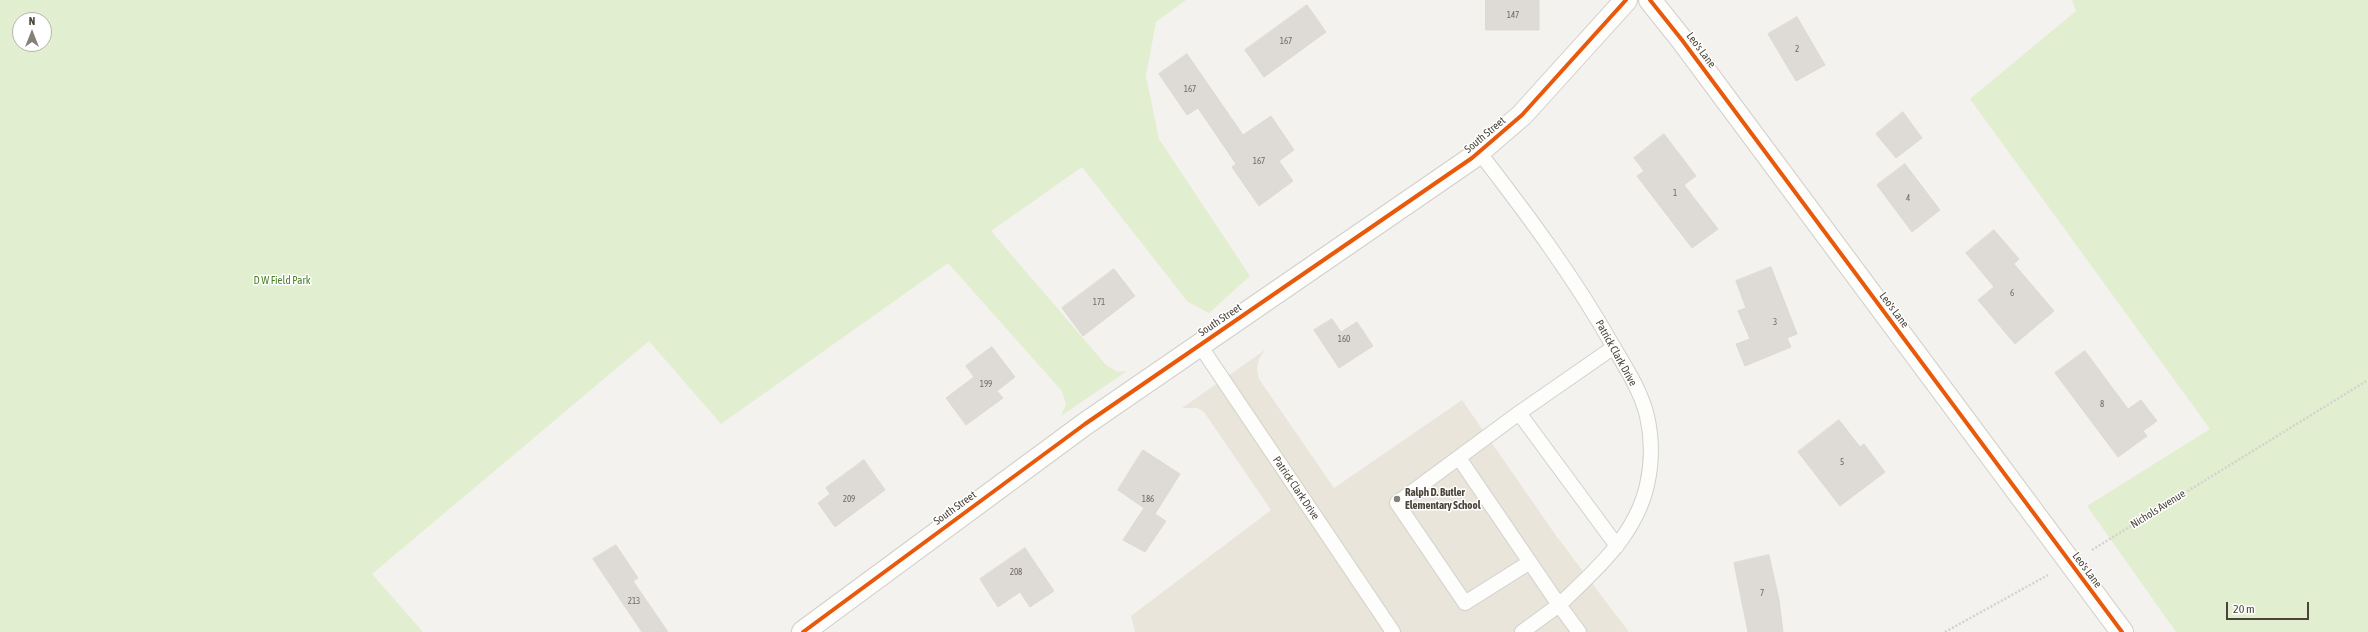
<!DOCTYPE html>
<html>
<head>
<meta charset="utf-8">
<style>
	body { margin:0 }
	#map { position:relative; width:2368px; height:632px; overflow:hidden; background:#f4f2ee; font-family:"Asap Condensed",sans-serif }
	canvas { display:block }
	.north { position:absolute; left:12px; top:12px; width:40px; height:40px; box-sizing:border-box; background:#fff; border:1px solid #b7b4b0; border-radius:50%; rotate:0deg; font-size:11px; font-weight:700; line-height:16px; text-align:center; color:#4b4439 }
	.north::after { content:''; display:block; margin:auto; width:14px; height:18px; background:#868178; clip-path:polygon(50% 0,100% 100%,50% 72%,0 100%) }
	.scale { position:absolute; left:2226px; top:602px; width:83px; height:18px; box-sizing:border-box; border:2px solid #4b4439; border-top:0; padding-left:5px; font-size:12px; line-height:14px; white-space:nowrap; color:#4b4439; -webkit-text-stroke:3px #fff; paint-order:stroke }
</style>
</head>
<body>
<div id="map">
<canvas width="2368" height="632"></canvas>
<div class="north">N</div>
<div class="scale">20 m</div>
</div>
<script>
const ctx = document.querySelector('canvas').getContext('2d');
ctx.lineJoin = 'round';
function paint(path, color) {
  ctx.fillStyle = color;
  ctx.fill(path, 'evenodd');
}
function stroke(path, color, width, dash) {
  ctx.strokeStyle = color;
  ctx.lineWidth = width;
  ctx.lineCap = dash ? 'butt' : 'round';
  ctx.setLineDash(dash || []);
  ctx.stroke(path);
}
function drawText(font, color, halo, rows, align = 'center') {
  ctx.font = font + ' "Asap Condensed",sans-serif';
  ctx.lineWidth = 3;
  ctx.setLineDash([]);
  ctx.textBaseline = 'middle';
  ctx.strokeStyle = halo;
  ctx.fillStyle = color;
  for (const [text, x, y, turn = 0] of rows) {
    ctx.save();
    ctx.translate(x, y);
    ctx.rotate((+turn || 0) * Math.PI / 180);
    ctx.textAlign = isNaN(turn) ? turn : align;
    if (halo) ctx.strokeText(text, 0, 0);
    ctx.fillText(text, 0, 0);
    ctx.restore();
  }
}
const education = new Path2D(`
	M1265,350L1259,359L1257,369L1259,379L1334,488L1462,400L1557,537L1629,632H1135L1131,616L1271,510L1204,412L1197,408H1182Z`);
const green = new Path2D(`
	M0,0H1186L1156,22L1146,76L1159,139L1250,276L1209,313L1188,302L1082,167L991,231L1106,365L1118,372L1127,371L1061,416L1066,404L1062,391L948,263L721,424L649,341L372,574L423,632H0ZM20,20H44V44H20Z
	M2072,0H2368V632H2176L2087,506L2210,429L1970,99L2076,11Z`);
const building = new Path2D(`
	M1486,0H1539V30H1486Z
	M1307,5L1326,32L1264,77L1245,50Z
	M1797,17L1825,65L1796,81L1768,34Z
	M1187,54L1243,135L1271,116L1294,150L1279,161L1293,181L1259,206L1232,167L1236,164L1198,108L1187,115L1159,74Z
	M1903,112L1922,138L1896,158L1876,134Z
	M1664,134L1696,176L1684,185L1718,229L1692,248L1637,176L1644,171L1634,158Z
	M1905,164L1940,210L1912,232L1877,185Z
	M1994,230L2019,259L2014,264L2054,311L2015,344L1978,300L1994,287L1966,253Z
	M1771,267L1797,334L1787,338L1791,347L1745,366L1736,344L1750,339L1738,311L1746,308L1736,281Z
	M1114,269L1135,296L1083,336L1062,308Z
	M1332,319L1341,332L1357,322L1373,346L1339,368L1314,330Z
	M992,347L1015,377L997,391L1003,398L966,425L946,398L974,377L966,366Z
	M2085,351L2128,409L2141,400L2157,421L2143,431L2147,436L2118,457L2055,373Z
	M1839,420L1860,447L1864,444L1885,472L1840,506L1798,452Z
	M1143,450L1180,474L1155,514L1166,521L1145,552L1123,540L1144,508L1118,490Z
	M864,460L885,490L835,527L818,503L830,494L826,488Z
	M616,545L638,578L633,581L668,632H642L593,559Z
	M1025,548L1054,591L1030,607L1020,592L998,607L980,579Z
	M1769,555L1779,600L1783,632H1748L1734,563Z`);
const path = new Path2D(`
	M2092,550L2368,380
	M1945,632L2048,575`);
const service = new Path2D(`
	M1199,344L1393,632
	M1519,413L1617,546
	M1459,458L1559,605C1595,571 1636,535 1647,485C1652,463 1652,438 1647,416C1641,391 1626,368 1613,346C1574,277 1527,214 1479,152
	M1530,562L1465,603L1397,503L1519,413L1614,347
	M1522,632L1559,605L1579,632`);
const minor = new Path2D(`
	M1650,0L1682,40L2122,632`);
const tertiary = new Path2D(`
	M803,632L1085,424L1472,158L1522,115L1626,0`);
const cycleway = new Path2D(`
	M1650,0L1682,40L2122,632
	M803,632L1085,424L1472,158L1522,115L1626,0`);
const markers = [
	[1397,499,4,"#868178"]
];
const numberNames = [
	["147",1513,15],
	["167",1286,41],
	["2",1797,49],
	["167",1190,89],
	["167",1259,161],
	["1",1675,193],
	["4",1908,198],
	["6",2012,293],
	["171",1099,302],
	["3",1775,322],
	["160",1344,339],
	["199",986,384],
	["8",2102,404],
	["5",1842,462],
	["209",849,499],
	["186",1148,499],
	["208",1016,572],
	["7",1762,593],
	["213",634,601]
];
const streetNames = [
	["Leo's Lane",1701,50,53],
	["South Street",1485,135,-40],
	["Leo's Lane",1894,310,53],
	["South Street",1220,320,-34],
	["Patrick Clark Drive",1616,353,61],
	["Patrick Clark Drive",1296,488,56],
	["South Street",955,508,-36],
	["Nichols Avenue",2158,509,-32],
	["Leo's Lane",2087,570,53]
];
const parkNames = [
	["D W Field Park",282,281]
];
const poiNames = [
	["Ralph D. Butler",1405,493],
	["Elementary School",1405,506]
];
paint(education, '#eae5da');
paint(green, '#e1eecf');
paint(building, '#dedbd6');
stroke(building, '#dcd9d4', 1);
stroke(service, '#d2d0cb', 16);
stroke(minor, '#d2d0cb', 24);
stroke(tertiary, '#d2d0cb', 24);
stroke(path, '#d3d2cc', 2.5, [2, 2]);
stroke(service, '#fdfdfc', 14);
stroke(minor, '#fdfdfc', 22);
stroke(tertiary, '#fdfdfc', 22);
stroke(cycleway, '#e8590c', 4);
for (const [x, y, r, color] of markers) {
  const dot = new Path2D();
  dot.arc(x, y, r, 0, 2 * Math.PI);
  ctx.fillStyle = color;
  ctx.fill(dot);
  stroke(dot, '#fff', 1.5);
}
drawText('9px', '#706a61', null, numberNames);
drawText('11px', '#4b4439', '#fff', streetNames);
drawText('11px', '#4a7f2a', '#fff', parkNames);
drawText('bold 11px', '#4b4439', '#fff', poiNames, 'left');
</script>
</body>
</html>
